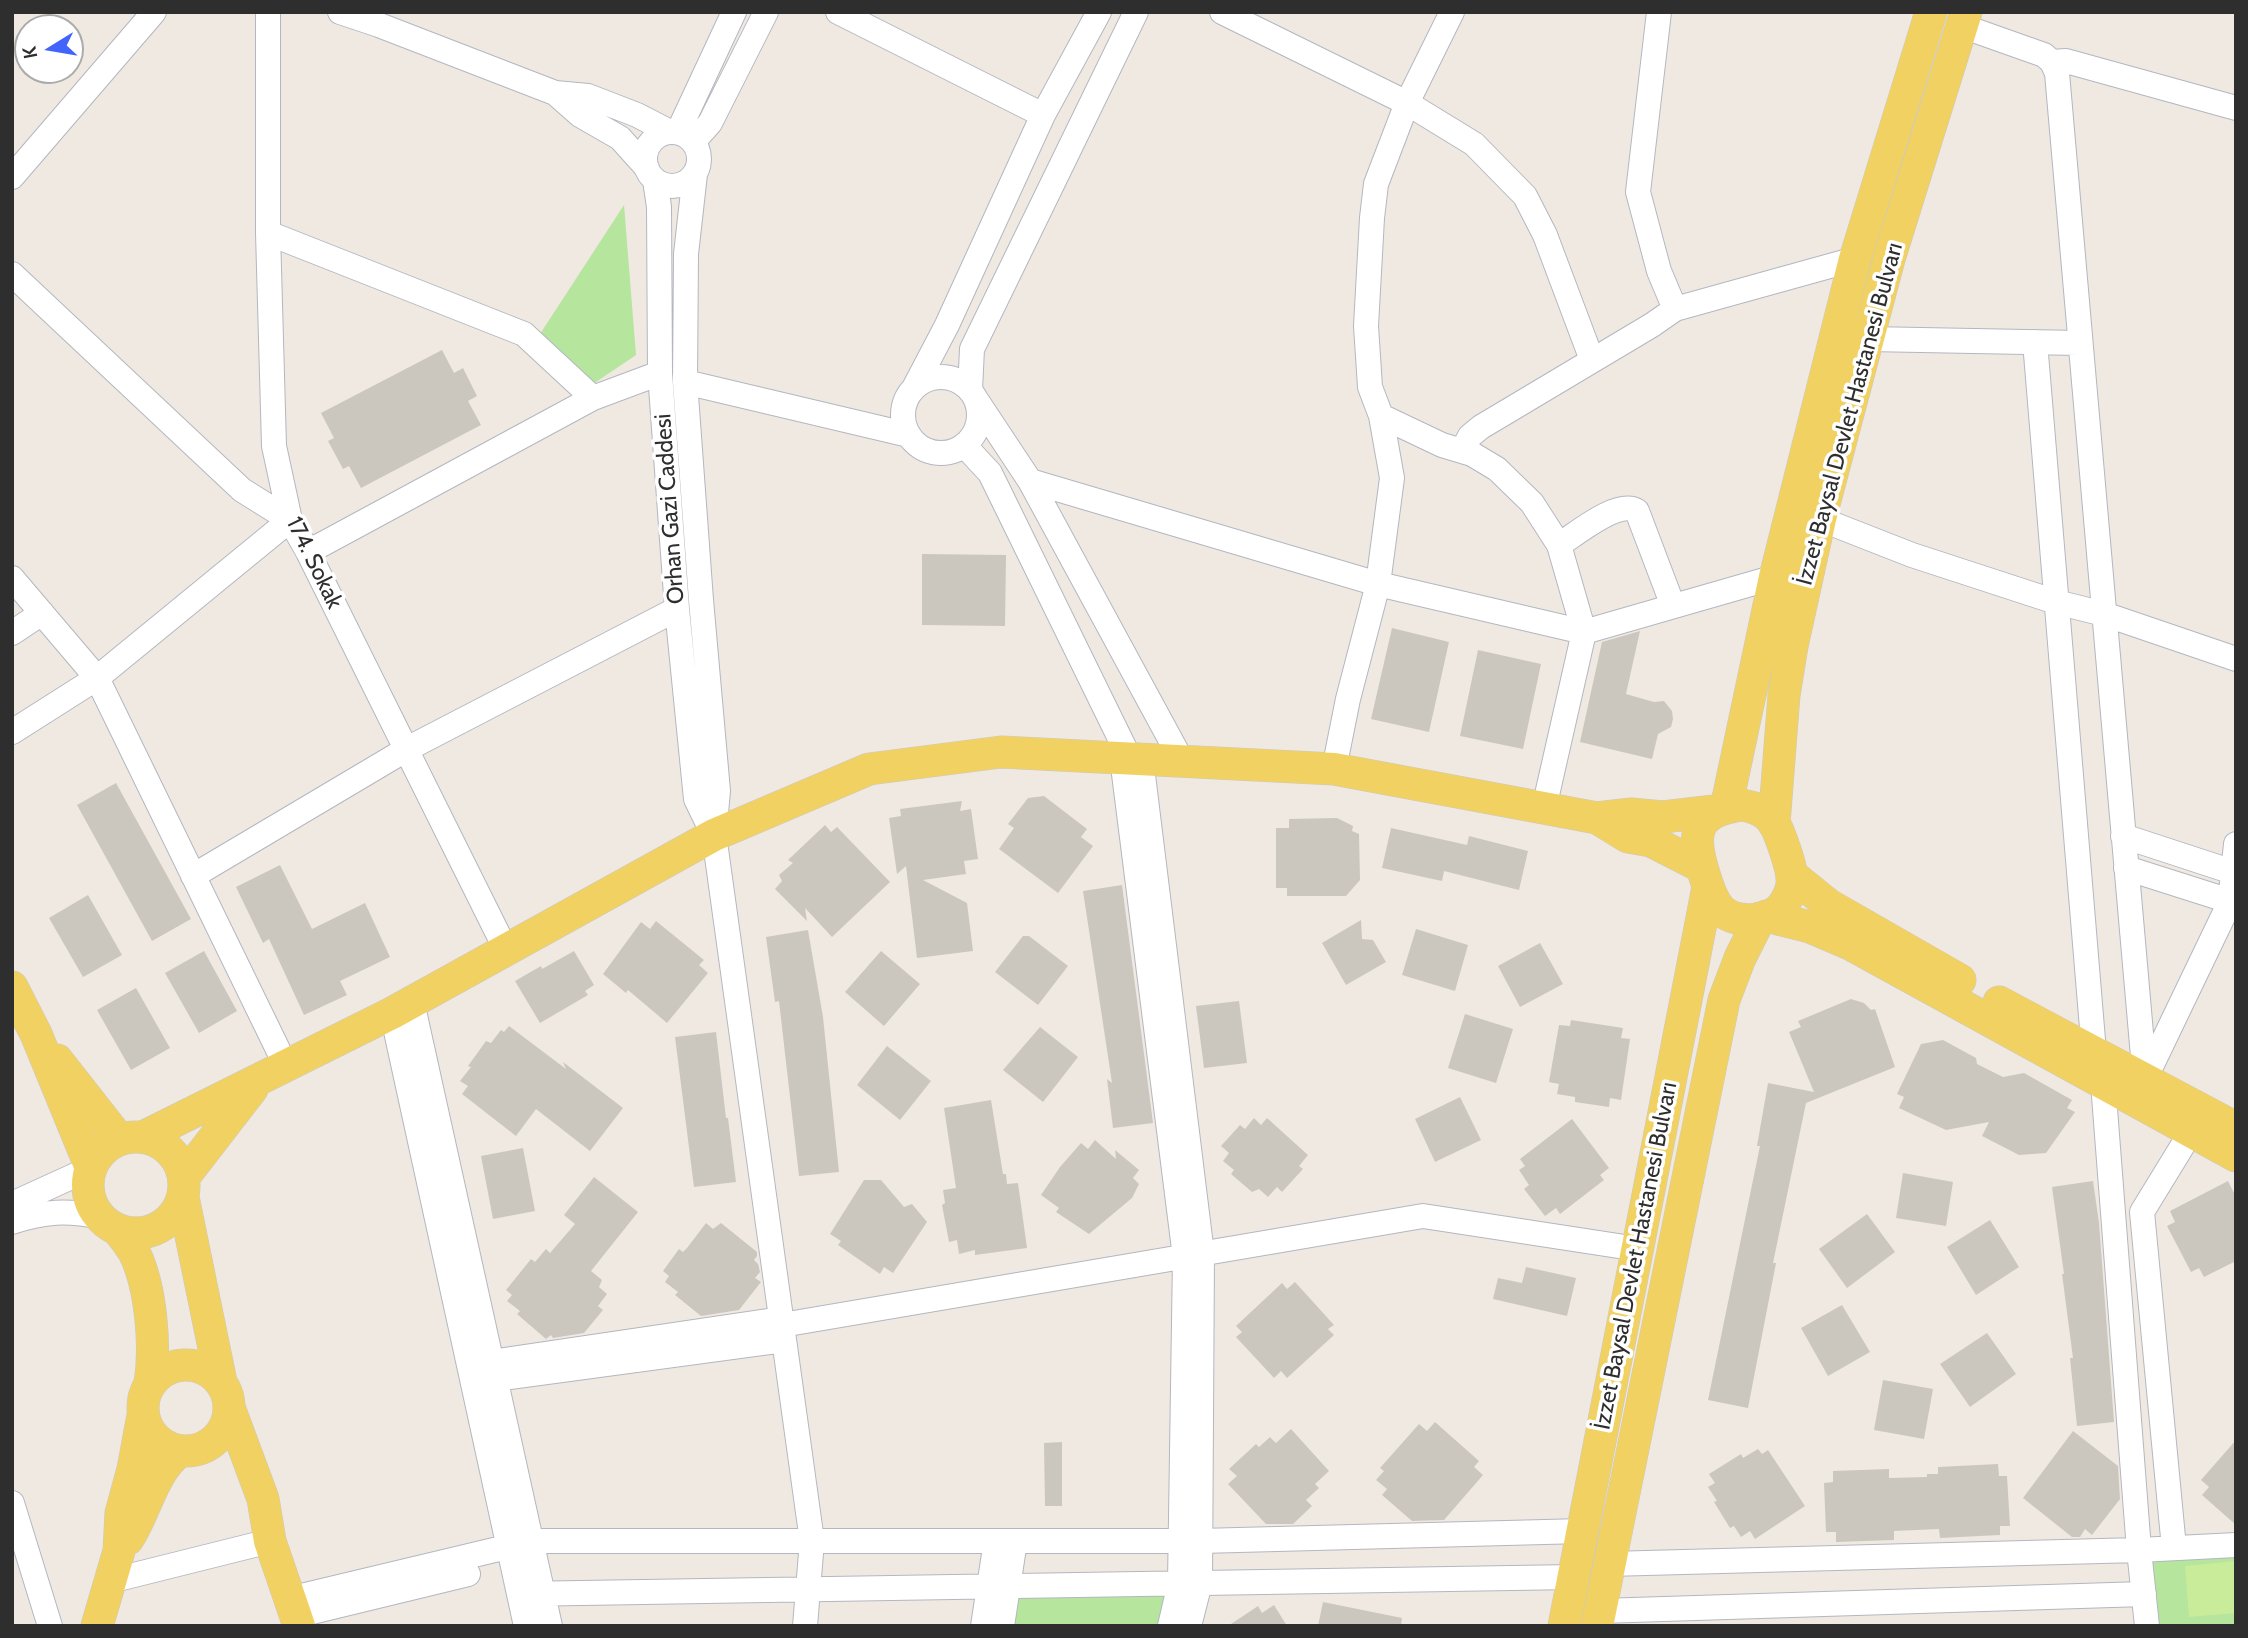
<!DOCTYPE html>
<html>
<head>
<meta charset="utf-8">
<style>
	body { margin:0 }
	#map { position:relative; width:2248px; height:1638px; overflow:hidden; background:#efe9e1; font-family:Cabin,sans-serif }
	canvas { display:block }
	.frame { position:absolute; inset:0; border:14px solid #2e2e2e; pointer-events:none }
	.north { position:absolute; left:14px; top:14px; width:70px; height:70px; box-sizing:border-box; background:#fff; border:2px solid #ababab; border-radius:50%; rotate:259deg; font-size:19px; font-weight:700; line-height:28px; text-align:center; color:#2e2e2e }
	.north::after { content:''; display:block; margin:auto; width:24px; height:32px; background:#4264fb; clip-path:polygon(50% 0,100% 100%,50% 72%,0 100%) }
</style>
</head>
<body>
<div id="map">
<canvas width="2248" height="1638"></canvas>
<div class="frame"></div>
<div class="north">K</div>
</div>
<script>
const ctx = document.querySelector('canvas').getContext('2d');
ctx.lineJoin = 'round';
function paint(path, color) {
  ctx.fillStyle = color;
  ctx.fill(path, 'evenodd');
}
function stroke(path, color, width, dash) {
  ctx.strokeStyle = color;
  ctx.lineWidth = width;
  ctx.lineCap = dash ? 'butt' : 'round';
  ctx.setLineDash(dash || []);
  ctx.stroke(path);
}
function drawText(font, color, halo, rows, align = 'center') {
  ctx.font = font + ' Cabin,sans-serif';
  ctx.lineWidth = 7;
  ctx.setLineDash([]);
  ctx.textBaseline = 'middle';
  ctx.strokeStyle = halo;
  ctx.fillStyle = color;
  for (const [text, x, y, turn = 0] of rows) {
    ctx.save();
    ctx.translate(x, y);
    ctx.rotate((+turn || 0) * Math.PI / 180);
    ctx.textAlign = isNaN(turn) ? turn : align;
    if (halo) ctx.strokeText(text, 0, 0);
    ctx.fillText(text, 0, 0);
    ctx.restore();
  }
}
const green = new Path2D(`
	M624,205L636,355L593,384L540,334Z
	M2236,1555V1626H2158L2152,1559Z
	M1012,1595L1171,1596L1164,1626H1008Z`);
const pitch = new Path2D(`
	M2236,1561V1613L2189,1617L2185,1566Z`);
const building = new Path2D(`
	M442,350L454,373L463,368L477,396L468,401L481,425L361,488L349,466L343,469L328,441L334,438L321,413Z
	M922,554L1006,555L1005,626L922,625Z
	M1392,628L1449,642L1429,732L1371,719Z
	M1640,631L1626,694L1654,702L1664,701L1672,711L1673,719L1671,727L1658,734L1652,759L1580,742L1602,642Z
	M1478,650L1541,664L1523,749L1460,736Z
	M116,783L191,919L152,941L77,805Z
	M1044,796L1087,829L1081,837L1093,846L1058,893L999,849L1014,828L1008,824L1028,798Z
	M962,801L960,811L971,809L978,859L964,861L966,874L923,880L967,903L973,951L917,958L906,866L897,874L889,818L901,816L900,809Z
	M1337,818L1353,826L1352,831L1359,834L1360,880L1346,896H1287V888H1276V828H1289V819Z
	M825,825L831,832L837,827L890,882L832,937L805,908L807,921L775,889L782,881L779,875L793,863L788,860Z
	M1391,828L1467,845L1469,836L1528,851L1519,890L1444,871L1442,881L1382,868Z
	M280,865L312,929L365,903L390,957L340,981L347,995L304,1015L269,939L263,943L236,887Z
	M1122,885L1153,1123L1113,1128L1107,1079L1112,1083L1083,891Z
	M88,895L122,955L83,977L49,918Z
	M1361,920L1362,939L1373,940L1386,962L1346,985L1322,943Z
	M656,921L704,960L699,965L708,973L667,1023L628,990L626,993L603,974L641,922L650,929Z
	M1416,929L1468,945L1455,991L1402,975Z
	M808,930L823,1017L839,1172L799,1176L779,1001L775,1002L766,937Z
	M1023,936H1029L1068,966L1038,1005L995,972Z
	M1540,943L1563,984L1520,1007L1498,966Z
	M204,951L237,1011L199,1033L165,973Z
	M574,951L594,985L585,991L588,995L540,1023L515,981L541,966L542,969Z
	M881,951L920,984L884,1026L845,992Z
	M136,988L170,1048L131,1070L97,1010Z
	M1851,999L1864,1003L1871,1010L1875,1009L1895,1067L1806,1103L1773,1263H1776L1748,1408L1708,1400L1760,1146H1757L1768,1083L1814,1092L1789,1032L1801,1027L1798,1021Z
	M1239,1001L1247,1063L1204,1068L1196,1006Z
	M1465,1014L1513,1029L1496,1083L1448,1068Z
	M1571,1020L1623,1028L1621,1038L1630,1039L1621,1100L1610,1098L1609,1107L1575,1102V1097L1557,1094L1559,1084L1549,1082L1559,1025L1570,1026Z
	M509,1026L566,1069L563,1062L623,1108L590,1151L536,1109L516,1136L462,1094L468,1086L460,1081L471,1067L468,1066L486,1041L491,1043L501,1030L504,1032Z
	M1040,1027L1078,1057L1043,1102L1003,1070Z
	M716,1032L726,1118H728L736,1182L694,1187L675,1037Z
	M1943,1040L1976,1058L1977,1064L2003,1077L2024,1073L2072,1100L2067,1108L2075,1112L2046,1153L2019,1155L1982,1136L1989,1122L1946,1130L1899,1108L1904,1097L1897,1094L1921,1044Z
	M887,1046L931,1081L900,1120L857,1085Z
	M1460,1097L1481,1140L1435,1162L1415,1119Z
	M991,1100L1003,1174H1006L1007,1184L1018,1183L1027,1248L975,1255V1250L959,1254L957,1240L949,1242L942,1205L945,1203L943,1190L956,1188L944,1108Z
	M1254,1118L1261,1125L1267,1118L1308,1155L1299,1166L1303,1169L1282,1192L1277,1187L1268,1197L1259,1189L1252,1192L1231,1174L1234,1170L1223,1161L1229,1153L1221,1146L1240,1125L1245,1129Z
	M1572,1119L1609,1168L1600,1175L1604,1180L1560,1214L1556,1208L1545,1216L1524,1189L1529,1185L1519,1170L1525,1166L1520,1159Z
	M1095,1140L1116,1159L1115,1150L1139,1170L1133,1178L1139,1184L1132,1198L1089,1234L1056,1212L1059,1208L1041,1195L1060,1167L1081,1143L1088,1149Z
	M523,1148L535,1211L493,1219L481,1156Z
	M1903,1173L1953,1182L1946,1226L1896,1218Z
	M594,1177L638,1212L591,1271L602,1280L599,1287L607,1294L598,1306L603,1310L584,1333L553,1338L551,1335L546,1339L517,1314L520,1311L507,1301L512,1295L506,1290L531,1259L535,1262L546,1249L550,1253L575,1224L564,1215Z
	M864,1180H881L904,1207L912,1204L927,1222L893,1273L884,1267L880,1274L838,1245L841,1241L830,1234Z
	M2093,1181L2099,1223L2114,1422L2077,1426L2070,1358H2073L2062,1274H2064L2052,1187Z
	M2228,1181L2236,1197V1261L2204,1277L2199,1268L2191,1272L2167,1226L2175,1222L2170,1211Z
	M1867,1214L1895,1252L1847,1288L1819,1249Z
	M1990,1220L2019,1267L1976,1295L1947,1247Z
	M706,1223L713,1229L721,1223L757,1252V1256L754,1260L758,1264L760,1272L755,1278L761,1282L739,1310L701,1316L675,1295L678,1292L665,1282L669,1276L663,1271L679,1249L683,1252L687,1248Z
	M1526,1267L1576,1278L1567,1316L1493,1299L1498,1278L1522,1283Z
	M1295,1282L1334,1325L1328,1329L1334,1335L1287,1378L1281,1371L1274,1378L1236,1337L1242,1332L1236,1326L1282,1283L1287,1289Z
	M1842,1305L1870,1352L1828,1376L1801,1328Z
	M1987,1333L2016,1374L1970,1407L1940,1364Z
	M1883,1380L1933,1389L1924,1439L1874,1430Z
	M1435,1422L1479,1461L1474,1467L1483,1475L1444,1520L1412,1521L1382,1495L1387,1489L1376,1480L1384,1471L1380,1468L1419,1424L1427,1431Z
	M1291,1429L1329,1471L1315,1484L1319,1488L1306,1500L1312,1506L1293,1524H1266L1228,1484L1237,1476L1229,1469L1256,1444L1259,1447L1270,1437L1276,1443Z
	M2073,1431L2118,1466L2120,1499L2092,1535L2085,1529L2080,1537H2072L2023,1498Z
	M2236,1440V1525L2202,1495L2209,1487L2201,1480Z
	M1062,1442V1506H1045L1044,1443Z
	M1758,1449L1762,1454L1768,1450L1805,1506L1755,1539L1750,1531L1741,1537L1734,1526L1730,1528L1714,1502L1717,1501L1708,1487L1715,1483L1709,1474L1741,1454L1743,1458Z
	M1998,1464L1999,1476H2007L2010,1526H2000V1535L1940,1538L1939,1529L1894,1531V1540L1836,1542V1532H1826L1824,1483L1833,1482V1471L1889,1469V1478L1927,1477V1474H1938V1467Z
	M1323,1602L1402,1618L1401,1626H1318Z
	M1274,1605L1287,1626H1228L1258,1606L1262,1613Z`);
const minor = new Path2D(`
	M268,12V233L274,446L290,520L308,552L506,950
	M340,12L379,25L555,93
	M838,12L1043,115
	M1222,12L1407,103L1376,184L1372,218L1366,326L1370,387L1381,416L1442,445L1472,454L1497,469L1532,503L1559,545L1584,632L1544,808
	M1452,12L1407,103L1474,144L1525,196L1545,235L1592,360
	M1659,12L1638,192L1659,271L1675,309
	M1962,26L2044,55L2052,62L2057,73L2145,1079
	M2052,62L2066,61L2236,108
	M678,132L734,12
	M645 159a27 27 0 1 1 54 0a27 27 0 1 1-54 0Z
	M693,142L710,123L766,12
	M647,168L620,138L580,115L555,93L588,96L637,115L670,132
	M695,174L686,254L685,382L701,600L718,791L714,835L812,1541L805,1626
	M12,177L154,12
	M655,180L659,207L660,373L677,609L696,799L713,834
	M268,233L524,334L593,398
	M12,274L242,490L290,520L97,678L12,732
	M1868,339L2079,343
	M2035,342L2094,1052
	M903 415a38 38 0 1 1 76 0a38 38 0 1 1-76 0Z
	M685,382L909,435
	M914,388L947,325L1043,115L1099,12
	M970,390L972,349L1136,12
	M977,401L1030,481L1182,761
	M964,445L990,473L1130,759
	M1462,451L1470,436L1481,427L1652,325L1675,309L1855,259
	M1030,481L1378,584L1584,632L1775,577
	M1820,519L1912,555L2056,602L2104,614L2236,659
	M1559,545C1576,534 1618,499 1637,511L1673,606
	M308,552L593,398L660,373
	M12,578L97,678L286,1066
	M12,633L42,613
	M1122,758L1185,1257L1180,1583L1170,1626
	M1141,759L1202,1254L1200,1583L1189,1626
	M1334,769L1348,699L1378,584L1392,478L1381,416
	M2123,836L2236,873
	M2126,868L2236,903
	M193,876L407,749L677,609
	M412,1002L550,1626
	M392,1013L526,1626
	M2145,1079L2230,902L2236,844
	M2103,1083L2139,1550L2147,1626
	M12,1204L91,1168
	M12,1222C44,1211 68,1210 100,1217
	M782,1325L1423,1216L1638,1249
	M477,1364L781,1319
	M480,1381L784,1340
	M12,1503L50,1626
	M2174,1548L2142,1212L2191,1132
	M1608,1564L2139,1550L2236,1545
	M110,1581L270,1541
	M519,1594L1574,1577
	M289,1599L532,1541H1200L1583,1531
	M1600,1611L2144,1594
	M295,1616L468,1574
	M983,1626L996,1541
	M1002,1626L1015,1541`);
const major = new Path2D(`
	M1742,805C1755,807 1767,812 1774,823C1780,833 1792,868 1792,879C1793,888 1789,896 1784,904C1772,922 1737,925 1721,910C1712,901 1709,889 1705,877C1691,834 1693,812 1742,805Z
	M1726,808L1775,577L1855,259L1931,12
	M1774,824L1784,695L1792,646L1820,519L1889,259L1966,12
	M1702,867L1651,841L1628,837L1597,818L1631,814L1663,817L1714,811
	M1793,876L1829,905L1960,980
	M1766,916L1810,927L1850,944L2236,1156
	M12,987L36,1034L91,1168
	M1999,1002L2236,1128
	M57,1060L119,1139
	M88 1185a48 48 0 1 1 96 0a48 48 0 1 1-96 0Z
	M143,1137L392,1013L714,835L869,769L1001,752L1334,769L1597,818
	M184,1177L252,1089
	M183,1197L221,1382
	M117,1229C123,1236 129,1244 134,1252C151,1286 156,1346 150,1383
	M143 1408a43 43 0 1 1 86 0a43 43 0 1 1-86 0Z
	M230,1410L263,1499L270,1541L299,1626
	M128,1539C147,1510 152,1472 180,1451
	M97,1626L119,1551L121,1513L133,1469L143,1415
	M1564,1626L1708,887
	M1597,1626L1724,1000L1740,958L1760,918`);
const streetNames = [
	["İzzet Baysal Devlet Hastanesi Bulvarı",1850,414,-75],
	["Orhan Gazi Caddesi",670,509,-94],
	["174. Sokak",314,563,64],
	["İzzet Baysal Devlet Hastanesi Bulvarı",1636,1256,-79]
];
paint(green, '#b6e59e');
paint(pitch, '#c9ec9a');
paint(building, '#cbc7bf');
stroke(minor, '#b4b7c1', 26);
stroke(major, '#c9c9c9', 33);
stroke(minor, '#fff', 24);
stroke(major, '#f2d163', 32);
drawText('23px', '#2e2e2e', '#fff', streetNames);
</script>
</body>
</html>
